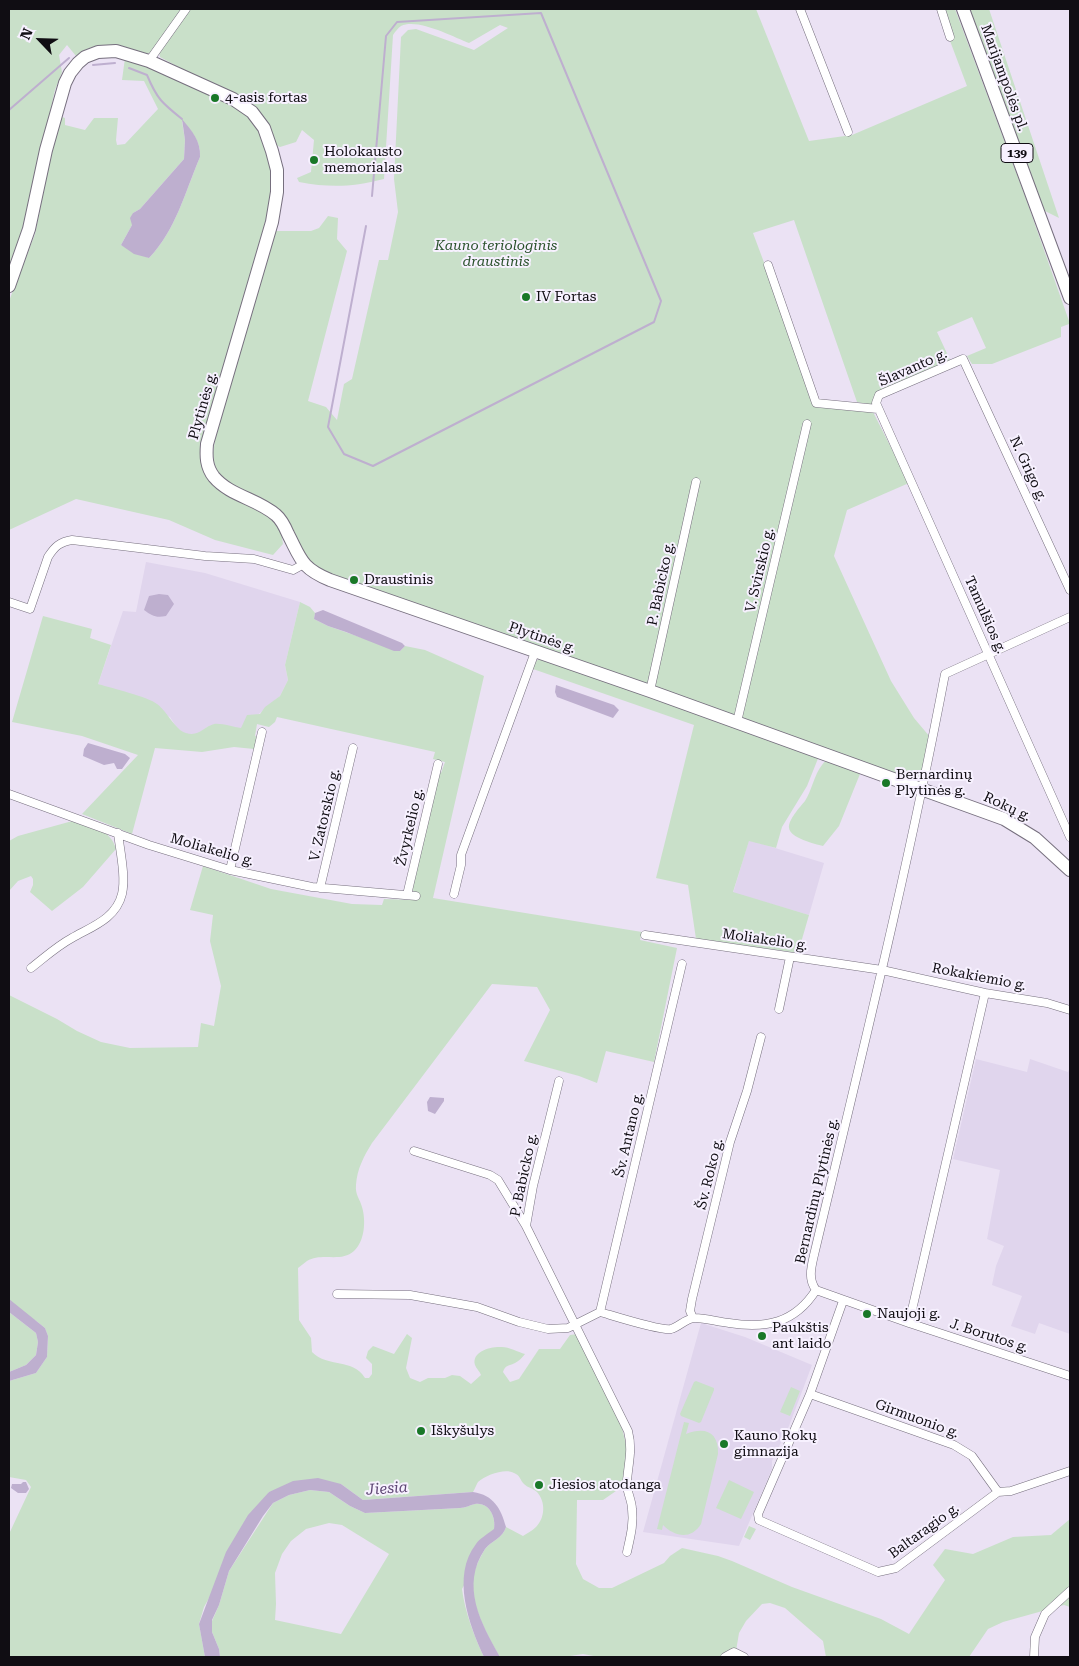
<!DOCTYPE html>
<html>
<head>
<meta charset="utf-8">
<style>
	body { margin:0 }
	#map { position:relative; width:1079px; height:1666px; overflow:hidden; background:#ebe2f4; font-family:"Roboto Serif",serif }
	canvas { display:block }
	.frame { position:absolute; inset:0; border:10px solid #100d13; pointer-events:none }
	.north { position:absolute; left:15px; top:15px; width:50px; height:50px; -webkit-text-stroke:4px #f7f1ff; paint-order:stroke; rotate:294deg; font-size:14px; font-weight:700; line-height:20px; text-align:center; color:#100d13 }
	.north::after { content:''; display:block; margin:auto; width:18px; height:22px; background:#100d13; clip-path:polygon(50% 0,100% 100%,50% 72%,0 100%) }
</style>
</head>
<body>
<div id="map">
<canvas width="1079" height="1666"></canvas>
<div class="frame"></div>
<div class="north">N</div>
</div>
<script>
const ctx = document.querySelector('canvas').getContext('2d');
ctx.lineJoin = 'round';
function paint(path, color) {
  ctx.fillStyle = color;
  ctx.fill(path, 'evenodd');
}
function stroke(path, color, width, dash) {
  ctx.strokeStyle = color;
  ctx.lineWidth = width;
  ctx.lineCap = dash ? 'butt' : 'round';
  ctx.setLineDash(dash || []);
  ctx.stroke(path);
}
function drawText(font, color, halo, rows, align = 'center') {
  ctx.font = font + ' "Roboto Serif",serif';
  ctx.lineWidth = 4;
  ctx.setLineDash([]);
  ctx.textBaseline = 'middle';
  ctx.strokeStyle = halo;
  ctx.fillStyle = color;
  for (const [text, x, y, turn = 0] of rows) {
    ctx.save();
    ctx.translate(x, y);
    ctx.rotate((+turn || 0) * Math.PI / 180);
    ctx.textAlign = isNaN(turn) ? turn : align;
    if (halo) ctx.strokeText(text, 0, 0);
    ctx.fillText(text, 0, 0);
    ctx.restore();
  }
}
const built = new Path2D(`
	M146,562L205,573L300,602L285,665L288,680L280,696L241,729L216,724L207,727L199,734L192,735L183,733L177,728L170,717L98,684L123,611L136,612Z
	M749,840L824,863L809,915L733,893Z
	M976,1059L1027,1072L1030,1059L1068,1072L1070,1067V1334L1039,1323L1035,1334L1011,1326L1022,1296L992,1285L996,1266L1004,1246L987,1239L1000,1170L953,1159Z
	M701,1323L745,1337L812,1365L789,1426L772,1461V1469L739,1546L643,1532Z`);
const green = new Path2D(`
	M9,9H182L153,51C142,58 137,50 126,48C106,43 93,43 76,56L67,45L59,55L62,72L55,90L24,227L9,269Z
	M190,9H756L809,141L852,135L967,86L938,9H955L1025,196L1069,321V324L1061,327V337L992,364H972L967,356L986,348L972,317L937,332L951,362L877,393L871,405L857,402L794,220L753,233L775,292L813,402L872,410L909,483L847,510L834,556L891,681L914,718L930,737L921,776C910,781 898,771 886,771L368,589L355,582L326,572L317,567L309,560L295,537L242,491L224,479L215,468L213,453L216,434L276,231H311L319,228L328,216L338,218L337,239L347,251L308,401L326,407L337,420L344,384L352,379L379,260H388L398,212L394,179L401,37L408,30L416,29L474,50L508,28L500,25L469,43C453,37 418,18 401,26C398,28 395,32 393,35L384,179C352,187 331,188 299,182L297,178L311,172L314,140L302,130L296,142L280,147L276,145L269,126L206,82L160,57L159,52Z
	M969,9H989L1059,218L1043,210Z
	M125,58L146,64L235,106L256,122L272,169V198L203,439L207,473L272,519L281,531L283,544L273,555L215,540L169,520L76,499L9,530V301L35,234L59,116L65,118V125L85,130L94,118H118L116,140L117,145L125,144L158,109L144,81L122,80ZM182,121C192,132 201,141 200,157C185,192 176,230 149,258L121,245L132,225L133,213L140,209L184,159L185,140Z
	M300,602L310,607L315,613L314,619L328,626L400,651L405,646L425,650L484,676L433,898L642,932L640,940L677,948L654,1062L606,1051L597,1083L579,1076L524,1061L550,1010L537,987L492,984L372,1143C364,1156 357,1169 356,1185C355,1195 360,1199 362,1207C366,1220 365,1241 354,1251C341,1263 322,1252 307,1261C304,1263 301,1266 298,1268L299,1320L311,1338L312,1352C328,1368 353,1358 365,1378H369L372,1374V1364L366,1358L368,1351L373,1346L394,1354L407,1334L412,1338L406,1368L410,1378L420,1382L428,1378H445L452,1375L460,1376L471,1384L481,1375C480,1372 476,1368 475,1365C471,1351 492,1346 502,1347C509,1347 518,1352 525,1354C522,1358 519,1361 515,1363C509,1366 505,1365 503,1372L510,1382L519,1379L539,1349H560L570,1335L577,1334L622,1428L628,1452L624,1478L616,1491L603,1500H577L576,1564L583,1579L599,1588H612L664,1563L670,1556L682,1548L718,1556L732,1561L792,1587L881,1619L909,1634L945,1580L933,1565L945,1549L973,1554L1013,1537L1051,1535L1070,1519V1607L1064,1605L1003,1622L988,1629L969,1657H826L823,1641L785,1608L770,1603L762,1604L746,1621L739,1633L735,1657H599L583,1654L564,1657H500C489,1639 470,1603 472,1581C474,1570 479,1559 485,1549C491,1541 503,1538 506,1527L523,1536C527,1533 532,1531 536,1527C545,1518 546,1502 537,1492C533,1488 528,1488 524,1484C520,1480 520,1475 514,1473C505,1468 486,1475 478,1482C476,1485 475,1489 473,1492L363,1500L341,1484L269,1492L204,1607L199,1624L205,1657H9V1534L31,1487L26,1480L9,1477V1381L36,1373L47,1357L48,1336L45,1328L35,1320L30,1322L9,1307V995L57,1019L77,1031L101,1042L130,1048L198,1047L201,1023L214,1026L221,986L210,941L213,915L190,910L203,866L271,889L352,904L382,905L384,899L416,900L417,894L413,891L412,887L439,773H441L445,762L433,759L435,752L277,717L275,722L269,727L257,724L255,736L257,737L254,749L234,747L202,752L155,748L132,834L82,814L138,755L82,736L12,722L43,616L92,629L90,638L111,645L98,684C111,688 149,697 157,704C168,712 175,730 186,733C199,737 203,727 214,724C222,723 233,727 241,728L247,715L260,714L265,707L280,696L288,680L285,665Z
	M539,659L819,756L807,786L782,827L776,848L749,841L733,892L809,915L798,953L696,939L688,885L656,878L694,725L533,669L535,662Z
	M829,761L860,774L839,826L823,846C815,844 790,838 789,828C788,820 800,807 805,801C812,790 814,775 822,765C825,761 824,762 829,761Z
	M76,820C93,827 111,830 116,849L83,887L52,911L30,892L33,885V879L31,876L18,881L9,891V841L18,836Z
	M9,1312L36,1333L38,1342L36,1355L26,1365L9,1372Z
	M696,1381L714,1388V1390L701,1422L699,1423L681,1416L680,1414L694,1382Z
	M791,1387L800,1391L790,1416L780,1412Z
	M684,1422L689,1423L686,1434C706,1426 719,1433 718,1454L701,1524C691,1540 675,1537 663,1525L662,1530L657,1529Z
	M729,1480L754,1492L741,1519L716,1508Z
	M310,1490L329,1492L350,1506L365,1513L460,1508C465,1508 470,1505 475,1504C490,1502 496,1518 494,1530L462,1589C465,1612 474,1636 484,1657H220L219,1649L212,1632V1621L219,1605L229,1571L273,1503L289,1495ZM329,1523L342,1525L389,1554L341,1634L275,1620L276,1604L275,1573L282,1554L291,1541L306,1529Z
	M749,1526L756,1529L750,1540L744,1537Z`);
const water = new Path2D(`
	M182,119C192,131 201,141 200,157C185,192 176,230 149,258L134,254L121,245L132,225L130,218L133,213L140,209L184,159L185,140Z
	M159,594L168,595L174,604L166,616C156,618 152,616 144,610L149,596Z
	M323,610L402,643L405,646L400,651H394L346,632L328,626L314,619L315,613Z
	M556,685L614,705L619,710L613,718L557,697L555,692Z
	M88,743L125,754L130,758L122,769H117L114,763L104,765L83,756L84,749Z
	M430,1097L444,1098V1101L435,1114L428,1111L427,1102Z
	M9,1299L45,1328L48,1336L47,1357L36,1373L9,1381V1372L26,1365L36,1355L38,1342L36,1333L9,1312Z
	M318,1478L341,1484L363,1500L473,1492C494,1495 501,1509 506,1527C503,1538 491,1541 485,1549C460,1586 481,1623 500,1657H484C469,1625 451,1576 476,1544C480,1538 488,1534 494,1529C496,1518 490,1502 475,1504C470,1505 465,1508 460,1508L365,1513L350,1506L329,1492L310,1490L289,1495L273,1503L263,1516L229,1571L219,1605L212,1620V1632L219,1649L220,1657H205L199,1624L226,1552L248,1515L269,1492L293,1481Z
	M23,1482H26L29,1489L26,1493H18L11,1488L12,1484H21Z`);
const stream = new Path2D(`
	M93,65L115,63
	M129,68L147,75C157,99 162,103 182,119
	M9,110L69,58
	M366,226L328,427L344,454L373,466L654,322L661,301L541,13L397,22L386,36L372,196`);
const minor = new Path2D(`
	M800,9L848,132
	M941,9L950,37
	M149,61L186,9
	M768,265L816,403L878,409
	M1070,590L963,359L879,395L876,403L1070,837
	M9,602L30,609L48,557C55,546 60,542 72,540L205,556L254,559L293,570L304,564
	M650,691L696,482
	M737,722L807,424
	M9,794L149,845L230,870L312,887L416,896
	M230,870L262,732
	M320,888L353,748
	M454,894L461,865V855L535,652
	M407,895L438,764
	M645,935L882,970L985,993L1047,1003L1070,1010
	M31,968C44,958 57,946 72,938C91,927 116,919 122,894C126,877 120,851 118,833
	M779,1009L790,957
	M559,1081L533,1186L526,1226L628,1431C633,1450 628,1464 627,1482C626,1491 632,1500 632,1509C634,1524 630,1538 627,1552
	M414,1151L490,1175L498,1180L526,1226
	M816,1290C808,1279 811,1268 814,1255C860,1062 908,869 945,674L1070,617
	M816,1290L909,1323L1070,1376
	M337,1294L410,1295L477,1307L519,1322L548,1329L568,1328L600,1312C614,1316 660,1331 671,1329C679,1327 686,1318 695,1318C706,1318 718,1322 729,1323C766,1329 795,1323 816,1290
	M843,1301L810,1394L758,1514L759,1520L878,1572L896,1568L998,1492L1011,1491L1070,1471
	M600,1312L682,964
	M693,1318L690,1311L692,1299L730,1142L747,1091L761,1037
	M909,1323L985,993
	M810,1394L954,1445L972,1456L998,1492
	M725,1657L734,1652L744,1657
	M1034,1657L1035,1637L1045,1614L1070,1591`);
const primary = new Path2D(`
	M963,9L1070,298
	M9,286L29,229L46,150L65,83L70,73L78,63L85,57L98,52L116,51L149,61L233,99L252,112L264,128L272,151L277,170V192L272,222L207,444C206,456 206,467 214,477C230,496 258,499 276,515C282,520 285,527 288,534C301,559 301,568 330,580L650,691L1004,819L1035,838L1070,870`);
const markers = [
	[215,98,5,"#197828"],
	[314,160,5,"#197828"],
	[526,297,5,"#197828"],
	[354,580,5,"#197828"],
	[886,783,5,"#197828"],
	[867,1314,5,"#197828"],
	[762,1336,5,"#197828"],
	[421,1431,5,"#197828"],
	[724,1444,5,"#197828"],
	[539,1485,5,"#197828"]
];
const shields = [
	[1017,153,32]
];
const shieldNames = [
	["139",1017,153]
];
const streetNames = [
	["Marijampolės pl.",1004,78,70],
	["Šlavanto g.",913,368,-24],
	["Plytinės g.",203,406,-74],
	["N. Grigo g.",1028,469,65],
	["V. Svirskio g.",760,570,-77],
	["P. Babicko g.",661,584,-78],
	["Tamulšios g.",985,615,66],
	["Plytinės g.",542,638,19],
	["Rokų g.",1007,807,25],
	["V. Zatorskio g.",325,815,-77],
	["Žvyrkelio g.",410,827,-77],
	["Moliakelio g.",212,850,16],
	["Moliakelio g.",765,940,8],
	["Rokakiemio g.",979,977,11],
	["Šv. Antano g.",629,1135,-77],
	["Šv. Roko g.",710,1174,-76],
	["P. Babicko g.",524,1175,-78],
	["Bernardinų Plytinės g.",817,1191,-77],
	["J. Borutos g.",989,1336,18],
	["Girmuonio g.",917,1419,20],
	["Baltaragio g.",924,1531,-36]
];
const poiNames = [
	["4-asis fortas",225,98],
	["Holokausto",324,152],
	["memorialas",324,168],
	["IV Fortas",536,297],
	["Draustinis",364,580],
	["Bernardinų",896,775],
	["Plytinės g.",896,791],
	["Naujoji g.",877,1314],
	["Paukštis",772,1328],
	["ant laido",772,1344],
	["Iškyšulys",431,1431],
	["Kauno Rokų",734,1436],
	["gimnazija",734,1452],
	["Jiesios atodanga",549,1485]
];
const parkNames = [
	["Kauno teriologinis",496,246],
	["draustinis",496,262]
];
const waterNames = [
	["Jiesia",387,1489,-4]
];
paint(built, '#e0d5ed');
paint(green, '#c9e0c9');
paint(water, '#beafcf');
stroke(stream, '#beafcf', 2);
stroke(minor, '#766f7e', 9);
stroke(primary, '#766f7e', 14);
stroke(minor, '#fff', 8);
stroke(primary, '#fff', 12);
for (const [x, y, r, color] of markers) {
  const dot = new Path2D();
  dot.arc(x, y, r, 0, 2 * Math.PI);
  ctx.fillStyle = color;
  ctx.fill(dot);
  stroke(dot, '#f7f1ff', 2);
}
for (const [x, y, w] of shields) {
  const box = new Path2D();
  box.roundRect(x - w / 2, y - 9.5, w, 19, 4);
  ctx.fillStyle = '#f7f1ff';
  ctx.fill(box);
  stroke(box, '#100d13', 1);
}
drawText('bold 12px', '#100d13', null, shieldNames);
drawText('14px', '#100d13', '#f7f1ff', streetNames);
drawText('14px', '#100d13', '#f7f1ff', poiNames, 'left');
drawText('italic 14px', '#2a522c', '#f7f1ff', parkNames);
drawText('italic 15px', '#5f4875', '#f7f1ff', waterNames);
</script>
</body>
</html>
